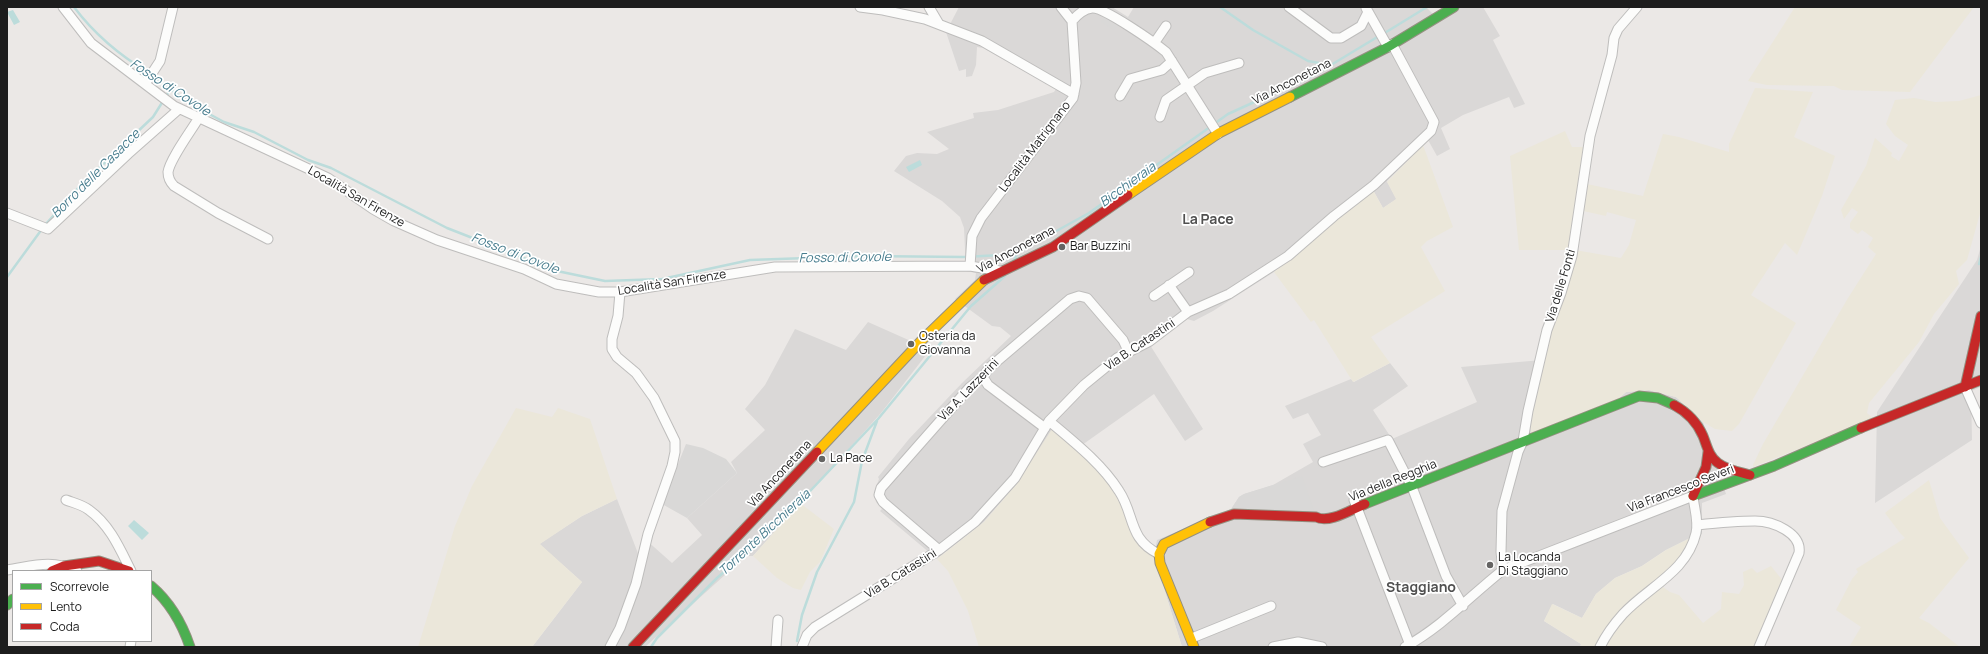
<!DOCTYPE html>
<html>
<head>
<meta charset="utf-8">
<style>
	body { margin:0 }
	#map { position:relative; width:1988px; height:654px; overflow:hidden; background:#ebe8e6; font-family:Manrope,sans-serif }
	canvas { display:block }
	.frame { position:absolute; inset:0; border:8px solid #1d1d1d; pointer-events:none }
	.legend { position:absolute; left:12px; top:570px; width:140px; height:72px; box-sizing:border-box; background:#fff; border:1px solid #a5a5a5; margin:0; padding:5px 7px; list-style:none; font-size:12px; color:#1d1d1d }
	.legend li { display:flex; align-items:center; gap:8px; height:20px }
	.legend b { width:20px; border:1px solid #a5a5a5 }
</style>
</head>
<body>
<div id="map">
<canvas width="1988" height="654"></canvas>
<div class="frame"></div>
<ul class="legend">
<li><b style="height:5px;background:#4caf50"></b>Scorrevole</li>
<li><b style="height:5px;background:#ffc107"></b>Lento</li>
<li><b style="height:5px;background:#c62828"></b>Coda</li>
</ul>
</div>
<script>
const ctx = document.querySelector('canvas').getContext('2d');
ctx.lineJoin = 'round';
function paint(path, color) {
  ctx.fillStyle = color;
  ctx.fill(path, 'evenodd');
}
function stroke(path, color, width, dash) {
  ctx.strokeStyle = color;
  ctx.lineWidth = width;
  ctx.lineCap = dash ? 'butt' : 'round';
  ctx.setLineDash(dash || []);
  ctx.stroke(path);
}
function drawText(font, color, halo, rows, align = 'center') {
  ctx.font = font + ' Manrope,sans-serif';
  ctx.lineWidth = 3.5;
  ctx.setLineDash([]);
  ctx.textBaseline = 'middle';
  ctx.strokeStyle = halo;
  ctx.fillStyle = color;
  for (const [text, x, y, turn = 0] of rows) {
    ctx.save();
    ctx.translate(x, y);
    ctx.rotate((+turn || 0) * Math.PI / 180);
    ctx.textAlign = isNaN(turn) ? turn : align;
    if (halo) ctx.strokeText(text, 0, 0);
    ctx.fillText(text, 0, 0);
    ctx.restore();
  }
}
const residential = new Path2D(`
	M959,7H1112L1128,17L1134,7H1426L1439,20L1461,7H1483L1500,36L1493,40L1525,104L1514,108L1509,97L1463,115L1441,128L1450,149L1437,156L1428,140L1387,181L1397,199L1383,208L1373,190L1323,230L1274,272L1213,311L1194,321L1187,319L1150,345L1203,429L1185,441L1154,394L1075,450L1015,486L984,522L937,559L880,511L882,509L876,502L874,492L879,479L878,477L909,439L962,383L1011,336L1000,327L992,326L955,299L975,280L976,273L966,271L964,228L960,217L942,201L894,171L906,156L917,153L937,154L949,149L927,132L974,118L973,113L998,110L1054,92L1056,89L983,48L977,47L976,65L972,76L966,77V69L959,71L946,32Z
	M1981,246V387L1971,391L1972,440L1875,503L1877,412L1977,260Z
	M868,322L913,342L926,355L881,413L753,556H746L645,647H532L582,582L539,544L582,516L617,499L639,556L645,539L672,563L702,535L687,518L737,473L731,462L765,430L745,409L765,385L795,329L846,350Z
	M1542,360L1617,400L1626,392L1649,390L1676,397L1703,422L1726,494L1702,503V534L1692,537L1666,550L1642,566L1615,578L1596,594L1582,618L1553,604L1544,621L1581,644L1580,647H1182L1154,556L1157,540L1231,509L1239,497L1244,494L1273,485L1313,462L1303,444L1321,435L1308,413L1293,419L1285,406L1351,379L1354,382L1390,363L1408,386L1373,410L1392,439L1477,402L1461,367Z`);
const religious = new Path2D(`
	M1104,16L1118,25L1114,30L1101,22Z
	M686,444L703,448L726,459L737,473L687,518L662,504Z
	M1302,476L1316,517L1227,516L1239,497L1244,494Z
	M739,517L745,523L724,545L718,539Z`);
const farmland = new Path2D(`
	M1795,7H1974L1910,92L1842,90L1834,86L1767,85L1748,81Z
	M1755,88L1813,92L1794,137L1835,156L1822,196L1797,255L1785,243L1751,295L1796,323L1739,424L1732,431L1715,429L1703,422L1676,397L1649,390L1626,392L1617,400L1531,435L1529,420L1542,360L1575,250L1621,258L1629,245L1636,220L1607,212L1606,216L1583,211L1587,184L1643,196L1663,134L1679,137L1729,152V144Z
	M1981,95V210L1967,260L1956,271L1959,284L1934,314L1919,342L1869,403L1867,413L1874,419L1753,467V465L1763,444L1848,298L1876,254L1868,247L1873,238L1862,230L1858,234L1850,228V223L1858,212L1852,208L1844,219L1841,210L1866,166L1875,138L1892,153L1891,156L1899,161L1908,145L1895,136L1886,124L1895,100L1914,98L1935,102L1959,101Z
	M1565,131L1572,147H1585L1571,250H1519L1510,156Z
	M1423,145L1453,227L1427,241L1421,247L1445,291L1371,337L1390,363L1353,382L1314,320L1311,322L1274,272L1373,190L1383,208L1396,199L1387,182Z
	M516,408L552,417L558,408L590,419L617,499L582,516L540,544L582,582L532,647H418L455,526L472,486Z
	M1052,429L1075,450L1077,449L1114,489L1154,556L1182,647H979L968,611L948,571L937,559L984,522L1015,486Z
	M1929,480L1940,518L1969,558L1919,618L1929,623L1960,647H1849L1861,627L1836,610L1852,579L1858,572L1856,569L1905,538L1900,533L1885,513L1886,512Z
	M800,503L834,529L820,562L810,572L801,590L793,588L777,578L753,556Z
	M1692,537L1684,553L1667,571L1622,608L1611,622L1595,647H1580L1581,644L1544,621L1552,604L1582,618L1596,594L1615,578L1642,566L1666,550Z
	M1771,566L1783,581L1756,647H1605L1618,626L1630,613L1661,588L1663,587L1670,592L1679,595L1703,623L1721,609L1722,592L1739,594L1744,585L1743,572L1752,568L1757,573Z`);
const water = new Path2D(`
	M13,10L20,22L14,25L7,12Z
	M920,160L922,165L909,172L906,167Z
	M134,520L149,533L142,540L128,526Z`);
const stream = new Path2D(`
	M74,7C95,35 119,55 149,73
	M1220,7L1253,30L1308,61L1330,65
	M1383,34L1427,7
	M153,76L189,103L224,122L254,132L308,160L331,168L447,228L557,271L605,281L662,279L750,260L865,256L964,257L1001,255L1019,250
	M1214,124L1228,114L1316,74L1379,36
	M45,225L80,186L153,117L170,90
	M1014,260L1019,250L1031,245L1089,213L1210,127
	M1979,264L1981,257
	M7,277L42,229
	M797,641L802,615L817,572L854,502L862,461L877,421
	M651,647L657,638L717,578L760,541L797,505L878,419L971,306L1005,276`);
const street = new Path2D(`
	M63,7L91,43L174,106L328,178L373,209L394,221L437,240L524,269L556,284L599,292H620L775,267L970,266L1000,271
	M860,7L883,10L925,19L982,41L1074,94
	M929,7L939,24
	M1061,7L1072,21
	M1289,7L1331,38H1341L1361,26L1368,12
	M1366,8L1388,47
	M1155,42L1166,26
	M145,84L160,61L173,7
	M1120,96L1130,79L1162,70L1172,61
	M1160,117L1166,100L1205,73L1239,63
	M198,119C191,131 170,159 168,172C168,178 170,182 174,186L218,213L268,239
	M7,213L48,229L128,154L179,109
	M970,266L972,236L981,218L1073,98L1076,83L1072,21C1077,15 1084,9 1092,8C1104,7 1155,43 1166,52L1218,134
	M1169,285L1188,312
	M1154,296L1189,272
	M983,377L988,385L1045,428
	M1965,387L1981,423
	M1049,421C1074,442 1102,464 1119,491C1135,515 1128,539 1159,554
	M1323,462L1388,440L1412,487L1446,576L1463,606
	M66,500C74,503 83,505 89,510C110,525 120,549 131,571
	M1354,500L1410,645
	M1697,525C1716,523 1736,521 1755,521C1773,521 1802,533 1799,553L1759,647
	M939,550L883,502L879,495L881,488L970,387L983,377L989,368L1070,299L1079,296L1087,298L1123,340L1128,351
	M7,570C34,566 50,559 77,571
	M1503,570L1501,552L1502,511L1518,452L1523,441L1528,411L1547,330L1561,293L1572,256L1590,136L1612,55L1614,38L1618,29L1637,7
	M1192,638L1271,606
	M130,647L131,641
	M610,647L620,628L636,584L648,534L672,466L675,452V441L654,398L636,373L617,357L612,349V339L618,316L620,292
	M776,647L778,620
	M802,647L807,635L815,627L939,550L975,522L1015,478L1049,421L1084,385L1117,358L1150,341L1188,312L1229,294L1288,256L1334,216L1374,185L1431,131L1434,122L1392,44
	M1273,647L1298,642L1322,647
	M1405,647C1443,626 1470,596 1503,570L1693,496C1694,508 1699,521 1696,533C1687,572 1648,587 1623,614C1614,624 1606,635 1600,647`);
const fast = new Path2D(`
	M1290,97L1388,47L1454,7
	M1693,496L1774,466L1861,428
	M1365,504L1639,396L1658,398L1674,405
	M151,586C171,603 182,623 190,647
	M7,605L13,599`);
const slow = new Path2D(`
	M1128,195L1219,133L1290,97
	M817,452L921,341L984,280
	M1194,647L1160,563L1159,554L1164,544L1210,522`);
const jam = new Path2D(`
	M984,280L1053,247L1128,195
	M1965,387L1981,316
	M1674,405C1687,412 1697,422 1703,436C1707,446 1709,457 1718,463C1727,470 1739,472 1750,475
	M1861,428L1981,380
	M1693,496L1706,467L1708,452
	M1210,522L1234,514L1316,517C1329,524 1352,509 1365,504
	M52,571L64,566L99,561L129,571
	M633,647L817,452`);
const markers = [
	[1062,247,4,"#656463"],
	[911,344,4,"#656463"],
	[822,459,4,"#656463"],
	[1490,565,4,"#656463"]
];
const streetNames = [
	["Via Anconetana",1292,82,-27],
	["Località Matrignano",1035,147,-53],
	["Località San Firenze",356,197,30],
	["Via Anconetana",1016,250,-28],
	["Località San Firenze",672,283,-9],
	["Via delle Fonti",1561,286,-73],
	["Via B. Catastini",1140,345,-34],
	["Via A. Lazzerini",969,390,-46],
	["Via Anconetana",780,474,-47],
	["Via della Regghia",1393,481,-22],
	["Via Francesco Severi",1681,489,-21],
	["Via B. Catastini",901,574,-32]
];
const poiNames = [
	["Bar Buzzini",1070,247],
	["Osteria da",919,337],
	["Giovanna",919,351],
	["La Pace",830,459],
	["La Locanda",1498,558],
	["Di Staggiano",1498,572]
];
const waterNames = [
	["Fosso di Covole",170,88,33],
	["Borro delle Casacce",96,174,-45],
	["Bicchieraia",1128,185,-36],
	["Fosso di Covole",515,254,21],
	["Fosso di Covole",845,258,-1],
	["Torrente Bicchieraia",765,533,-43]
];
const quarterNames = [
	["La Pace",1208,220],
	["Staggiano",1421,588]
];
paint(residential, '#dad8d7');
paint(religious, '#d9d8d7');
paint(farmland, '#ebe7da');
paint(water, '#bcdcdb');
stroke(stream, '#bcdcdb', 2.5);
stroke(street, '#bebdbc', 11);
stroke(fast, '#949080', 11);
stroke(slow, '#949080', 11);
stroke(jam, '#949080', 11);
stroke(street, '#fcfcfb', 9);
stroke(fast, '#4caf50', 9);
stroke(slow, '#ffc107', 9);
stroke(jam, '#c62828', 9);
for (const [x, y, r, color] of markers) {
  const dot = new Path2D();
  dot.arc(x, y, r, 0, 2 * Math.PI);
  ctx.fillStyle = color;
  ctx.fill(dot);
  stroke(dot, '#fff', 1.5);
}
drawText('12px', '#1d1d1d', '#fff', streetNames);
drawText('12px', '#1d1d1d', '#fff', poiNames, 'left');
drawText('italic 13px', '#487d8e', '#fff', waterNames);
drawText('bold 14px', '#505050', '#fff', quarterNames);
</script>
</body>
</html>
